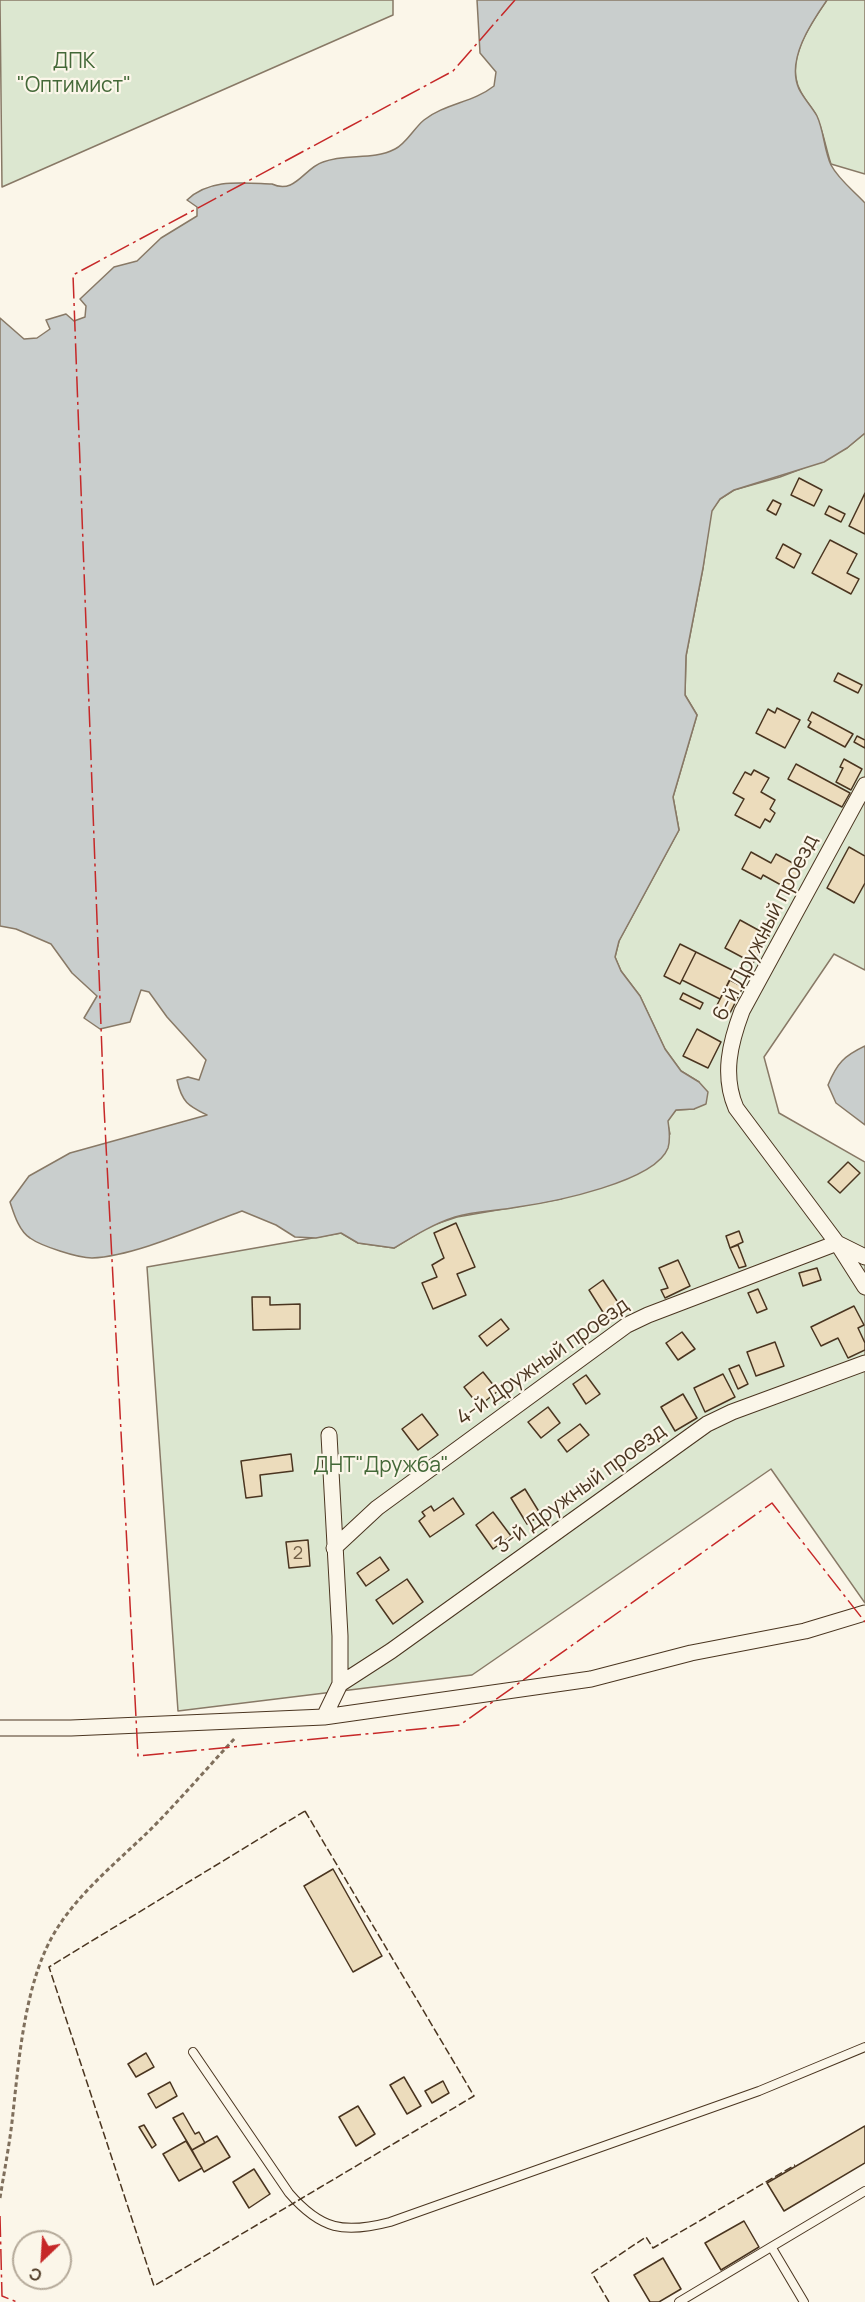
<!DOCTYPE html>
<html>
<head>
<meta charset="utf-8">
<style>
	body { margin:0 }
	#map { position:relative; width:865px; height:2302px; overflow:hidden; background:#fbf6e9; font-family:Manrope,sans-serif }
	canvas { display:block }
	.north { position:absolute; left:12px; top:2230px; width:60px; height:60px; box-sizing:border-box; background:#fbf6e9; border:2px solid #b4a999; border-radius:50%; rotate:205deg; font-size:16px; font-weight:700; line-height:24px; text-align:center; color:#4a3520 }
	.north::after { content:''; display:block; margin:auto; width:21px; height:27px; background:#c62828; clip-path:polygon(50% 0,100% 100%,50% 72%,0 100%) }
</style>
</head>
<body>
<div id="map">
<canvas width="865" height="2302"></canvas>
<div class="north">С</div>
</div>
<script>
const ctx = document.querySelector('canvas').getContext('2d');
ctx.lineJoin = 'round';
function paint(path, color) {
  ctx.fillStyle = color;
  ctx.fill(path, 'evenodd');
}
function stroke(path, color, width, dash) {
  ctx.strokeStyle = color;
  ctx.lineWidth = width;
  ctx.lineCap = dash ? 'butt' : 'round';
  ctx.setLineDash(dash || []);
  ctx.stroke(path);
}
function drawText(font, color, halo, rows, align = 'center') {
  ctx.font = font + ' Manrope,sans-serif';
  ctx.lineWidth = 4.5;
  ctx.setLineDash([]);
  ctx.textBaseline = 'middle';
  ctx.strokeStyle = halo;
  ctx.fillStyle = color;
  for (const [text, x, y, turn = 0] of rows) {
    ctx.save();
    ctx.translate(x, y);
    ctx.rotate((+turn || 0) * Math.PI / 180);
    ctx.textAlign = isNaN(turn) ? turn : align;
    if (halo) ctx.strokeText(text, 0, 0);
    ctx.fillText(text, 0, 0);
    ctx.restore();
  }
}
const green = new Path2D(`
	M0,0H393V15L2,187Z
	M827,0H865V174L831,164C826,149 823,130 816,115C809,103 798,92 796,78C791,52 813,20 827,0Z
	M865,433V970L834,954L764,1057L779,1113L865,1162V1603L771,1469L472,1675L178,1711L147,1267L341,1233L358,1243L394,1248L430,1226L457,1217L561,1199L670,1134L667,1121L676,1110L694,1109L699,1082L681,1071L665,1049L640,996L621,971L615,957L619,941L679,830L673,797L697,715L685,695L686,656L703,568L711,511L720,499L734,490L780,477L801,469L847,448Z`);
const water = new Path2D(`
	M477,0H827C811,23 786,60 799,89C804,99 812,107 817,116C824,131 824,150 831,165C839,180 854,191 865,203V433L847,448L824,462L734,490L720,499L712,511L703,568L686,656L685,695L697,715L673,797L679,830L619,941L615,957L621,971L640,996L665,1049L681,1071L699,1082L708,1092L706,1104L694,1109L676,1110L668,1121C669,1130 671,1138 668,1148C655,1182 553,1202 518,1207C498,1211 475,1211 455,1217C433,1224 414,1236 394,1248L358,1243L341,1233L316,1238L295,1237L276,1225L242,1211C200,1226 136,1256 92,1258C78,1258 41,1246 30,1238C19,1231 14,1214 10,1202L29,1176L70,1153L207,1115C189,1106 182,1103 177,1080L188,1077L199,1080L206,1060L167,1017L149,992L141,990L130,1022L100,1029L84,1018L97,996L72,973L51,944L16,929L0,926V318L24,339L37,338L50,329L46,320L66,314L74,321L85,317L86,306L80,299L114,267L137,261L161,238L197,216V207L187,200C210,178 243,183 272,184C295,195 304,168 323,162C347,153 372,161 395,149C406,144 414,128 424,120C444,104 474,102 494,86L496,72L480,53Z
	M865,1046V1125L836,1103L828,1085C837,1063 844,1056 865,1046Z`);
const building = new Path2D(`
	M799,478L822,490L814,506L791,495Z
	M865,493V534L849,526Z
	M773,500L781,504L776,515L767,510Z
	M829,506L845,514L841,522L825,514Z
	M830,540L857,554L847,573L859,579L851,594L812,573Z
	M783,544L801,554L794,568L776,558Z
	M838,673L862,685L858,693L834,681Z
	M777,708L800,720L785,748L756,733L768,709L775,713Z
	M812,712L853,734L845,747L808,727L811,722L808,720Z
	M857,736L865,740V748L854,742Z
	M844,759L862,769L851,790L836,782L843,768L840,767Z
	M796,764L850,793L842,807L788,779Z
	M754,770L769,778L761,792L775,800L770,809L775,813L770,822L765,819L760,828L735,815L744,799L733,793L745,772L751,775Z
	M849,847L865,856V883L854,903L827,888Z
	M751,852L771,863L776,854L802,868L790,890L763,875L761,879L742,869Z
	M740,920L760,931L761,928L769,932L767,935L769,936L753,963L725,948Z
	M680,944L696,952L680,984L664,976Z
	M696,952L734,971L720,999L682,980Z
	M730,980L743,987L730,1013L716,1007Z
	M683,993L703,1003L700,1009L680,999Z
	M697,1029L721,1042L708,1068L683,1056Z
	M848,1162L860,1173L840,1193L828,1182Z
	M456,1223L475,1267L457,1274L466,1295L433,1309L422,1283L437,1277L432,1265L444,1258L434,1233Z
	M739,1231L743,1242L730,1248L726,1236Z
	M738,1245L746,1266L739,1268L730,1248Z
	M678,1260L690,1286L665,1298L661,1290L668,1288L659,1268Z
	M817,1268L821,1280L803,1286L799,1273Z
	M603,1280L621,1307L606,1317L589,1290Z
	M758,1289L767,1309L757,1313L748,1293Z
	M252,1297H270V1305L300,1304V1329L253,1330Z
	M854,1306L864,1325L858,1328L865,1343V1350L848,1358L838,1338L821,1346L811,1327Z
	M501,1319L509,1329L487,1346L479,1336Z
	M682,1332L695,1349L678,1360L666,1343Z
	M775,1342L784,1366L756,1376L747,1352Z
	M739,1365L748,1384L738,1389L729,1369Z
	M483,1372L498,1391L479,1406L464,1387Z
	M723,1374L735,1397L705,1412L694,1388Z
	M586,1375L600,1394L586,1404L573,1384Z
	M683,1394L697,1418L675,1431L661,1407Z
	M548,1407L560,1423L541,1438L528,1422Z
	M422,1414L438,1435L418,1450L402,1429Z
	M580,1424L589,1435L567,1452L558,1440Z
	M291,1454L293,1471L260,1475L262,1496L246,1498L241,1461Z
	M525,1489L541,1515L527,1524L511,1498Z
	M453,1498L464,1514L430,1537L419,1521L425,1516L422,1512L431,1506L434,1511Z
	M493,1512L511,1536L493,1549L476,1525Z
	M308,1540L310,1566L289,1568L286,1542Z
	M380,1557L389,1570L366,1586L357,1573Z
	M407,1579L423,1602L393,1624L376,1600Z
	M333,1869L382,1956L353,1972L304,1886Z
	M146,2053L154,2067L136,2077L128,2064Z
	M404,2077L421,2106L407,2114L390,2085Z
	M443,2081L449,2093L432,2103L425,2091Z
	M170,2082L177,2096L156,2108L148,2094Z
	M358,2106L375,2134L356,2146L339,2117Z
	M183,2113L195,2134L199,2132L205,2143L192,2150L173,2118Z
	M144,2125L156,2145L152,2148L139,2127Z
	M865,2126V2163L784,2211L767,2183Z
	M217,2136L230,2157L204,2172L192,2150Z
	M186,2141L202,2168L179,2181L163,2154Z
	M254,2169L270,2194L249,2208L233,2182Z
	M744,2221L759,2247L721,2270L705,2243Z
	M663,2258L681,2289L659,2302H650L634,2275Z`);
const path = new Path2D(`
	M0,2198C4,2173 9,2147 12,2122C19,2061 24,1979 58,1927C81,1891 118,1861 149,1831C179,1801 207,1768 236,1737`);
const lane = new Path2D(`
	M193,2052L289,2193C321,2230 344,2234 390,2222L759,2091L865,2047
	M772,2248L804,2302
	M679,2302L865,2191`);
const street = new Path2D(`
	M865,785L742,1011C730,1043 722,1075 736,1108L837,1243L865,1287
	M334,1548L377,1508L627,1325L648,1315L837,1243L865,1257
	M340,1684L391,1651L707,1424L732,1412L865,1363
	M324,1717L340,1684V1636L329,1435
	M0,1728H71L324,1717L591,1679L691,1653L805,1631L865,1613`);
const fence = new Path2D(`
	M305,1811L474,2096L154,2286L49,1967Z
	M609,2302L592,2273L646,2237L653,2248L795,2165`);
const power = new Path2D(`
	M515,0L453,71L73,275L104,1107L138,1756L460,1725L772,1503L865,1622
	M0,2216L2,2296L17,2302`);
const numberNames = [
	["2",298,1554]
];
const parkNames = [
	["ДПК",74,62],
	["\"Оптимист\"",74,86],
	["ДНТ\"Дружба\"",381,1466]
];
const streetNames = [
	["6-й Дружный проезд",766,928,-63],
	["4-й Дружный проезд",543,1362,-35],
	["3-й Дружный проезд",581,1489,-36]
];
paint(green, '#dce7d0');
stroke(green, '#887966', 1.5);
paint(water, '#c9cecd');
stroke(water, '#887966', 1.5);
paint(building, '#ecdcbc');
stroke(building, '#4a3520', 1.5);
stroke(lane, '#4a3520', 10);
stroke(street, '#4a3520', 17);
stroke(path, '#7f6f5c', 3, [4.5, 3]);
stroke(lane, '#fbf6e9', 8);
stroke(street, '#fbf6e9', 15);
stroke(fence, '#4a3520', 1.5, [8, 3]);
stroke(power, '#c62828', 1.5, [21, 4.5, 3, 4.5]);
drawText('18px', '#725f47', null, numberNames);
drawText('21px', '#436837', '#fbf6e9', parkNames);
drawText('21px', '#4a3520', '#fbf6e9', streetNames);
</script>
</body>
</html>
